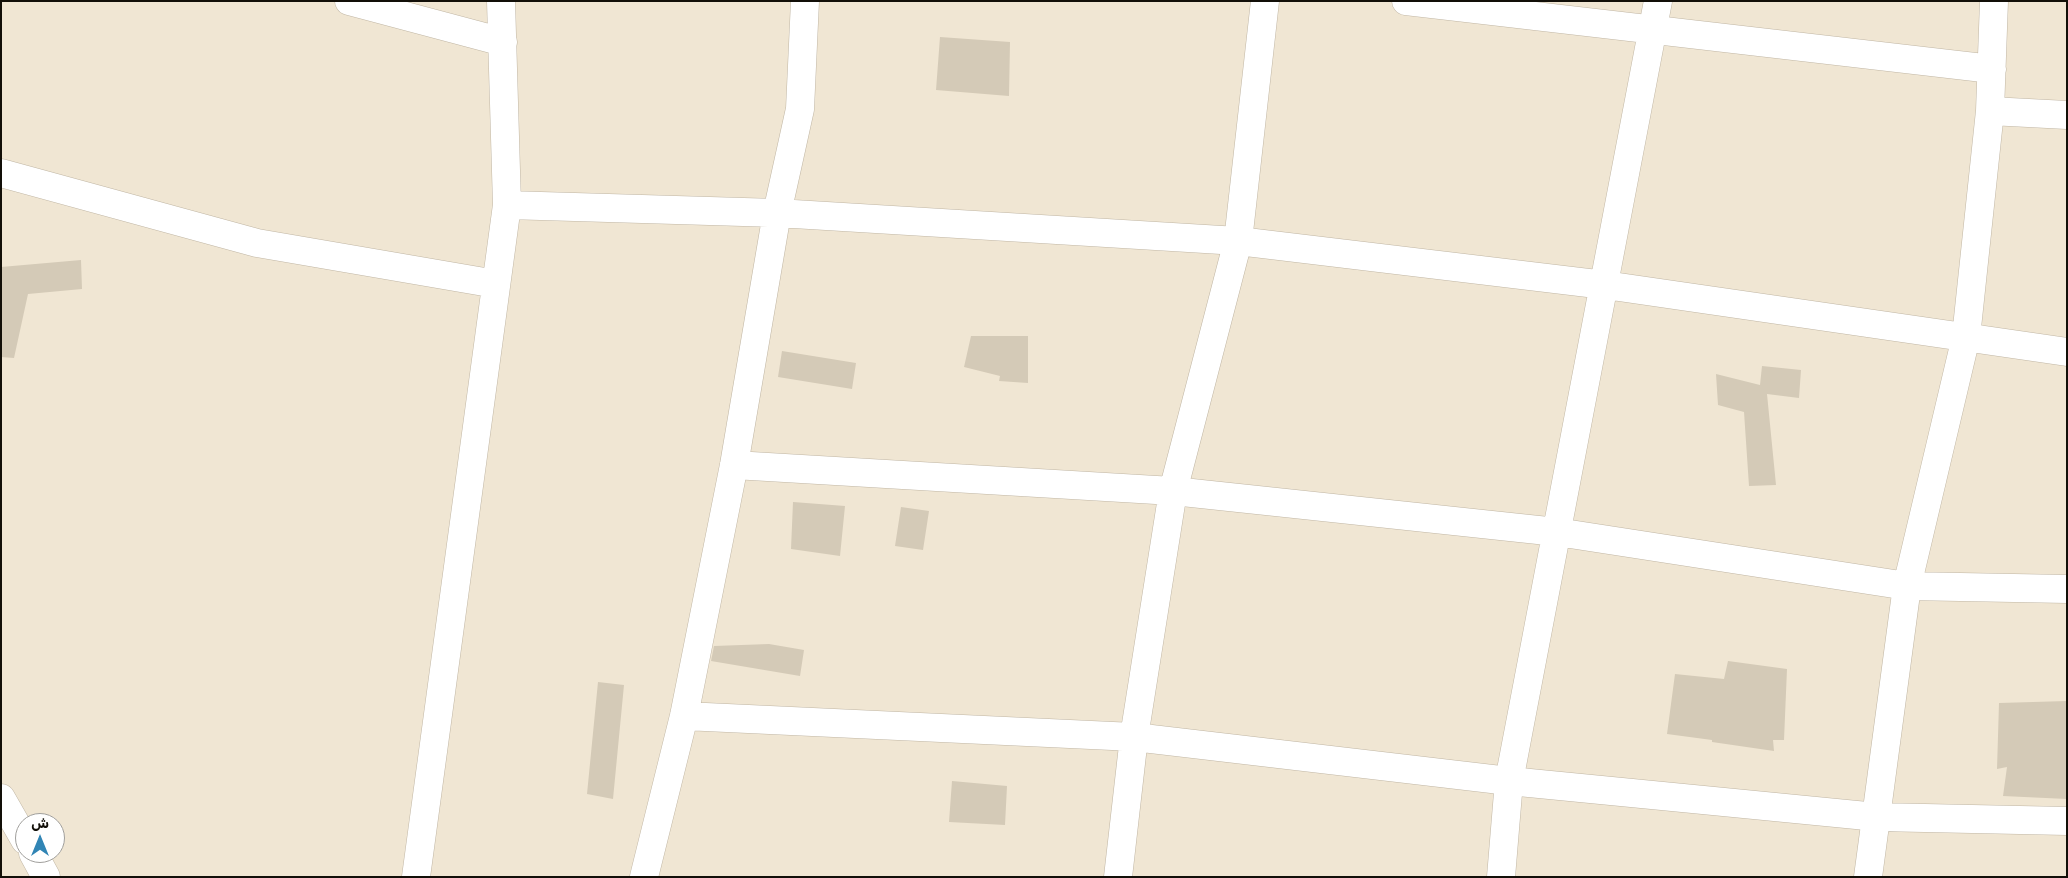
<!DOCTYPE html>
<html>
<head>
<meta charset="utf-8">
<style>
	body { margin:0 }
	#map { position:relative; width:2068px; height:878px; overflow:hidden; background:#f0e6d3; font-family:Rubik,Cairo,sans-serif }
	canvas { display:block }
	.frame { position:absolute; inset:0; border:2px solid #120f08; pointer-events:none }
	.north { position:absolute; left:15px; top:813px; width:50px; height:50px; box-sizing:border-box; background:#fff; border:1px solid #a09f9c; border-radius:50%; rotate:0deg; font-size:14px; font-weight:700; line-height:20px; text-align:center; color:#120f08 }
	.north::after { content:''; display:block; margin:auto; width:18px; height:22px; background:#3185b5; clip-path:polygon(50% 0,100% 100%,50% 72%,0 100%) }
</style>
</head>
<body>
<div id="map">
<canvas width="2068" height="878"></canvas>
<div class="frame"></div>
<div class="north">ش</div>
</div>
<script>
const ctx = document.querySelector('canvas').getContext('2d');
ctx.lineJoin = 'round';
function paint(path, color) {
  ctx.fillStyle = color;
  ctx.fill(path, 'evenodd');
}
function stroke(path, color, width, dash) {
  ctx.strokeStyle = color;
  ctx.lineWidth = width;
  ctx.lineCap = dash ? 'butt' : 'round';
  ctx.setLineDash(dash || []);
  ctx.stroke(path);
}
const building = new Path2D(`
	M940,37L1010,42L1009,96L936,90Z
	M81,260L82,289L28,294L14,358L1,357V267Z
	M971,336H1028V383L999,381L1000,376L964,367Z
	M782,351L856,363L852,389L778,377Z
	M1762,366L1801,370L1799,398L1767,394L1776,485L1749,486L1744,412L1718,405L1716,374L1760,385Z
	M793,502L845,506L840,556L791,549Z
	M901,507L929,511L923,550L895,546Z
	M769,644L804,650L800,676L711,661L714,646Z
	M1728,661L1787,669L1784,740H1773L1774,751L1712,742V740L1667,734L1675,674L1724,679Z
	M598,682L624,685L613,799L587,794Z
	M2067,701V799L2003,796L2007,767L1997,769L1999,703Z
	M952,781L1007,786L1005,825L949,822Z`);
const minor = new Path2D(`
	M349,1L503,42
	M1406,1L1992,69
	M1990,111L2067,115
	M1,173L257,243L496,284
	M507,205L777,213L1238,241L1605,285L2067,352
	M734,465L1173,491L1557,532L1907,586L2067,589
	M684,716L1134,737L1509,781L1877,817L2067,821
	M1,798L25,840
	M33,853L46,877
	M416,877L507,205L501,1
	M644,877L684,716L734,465L777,213L800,109L805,1
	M1118,877L1134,737L1173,491L1238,241L1265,1
	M1501,877L1509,781L1658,1
	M1868,877L1907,586L1966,337L1990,111L1994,1`);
paint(building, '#d4cab7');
stroke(minor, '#c0b6a4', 29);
stroke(minor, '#fff', 28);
</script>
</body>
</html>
